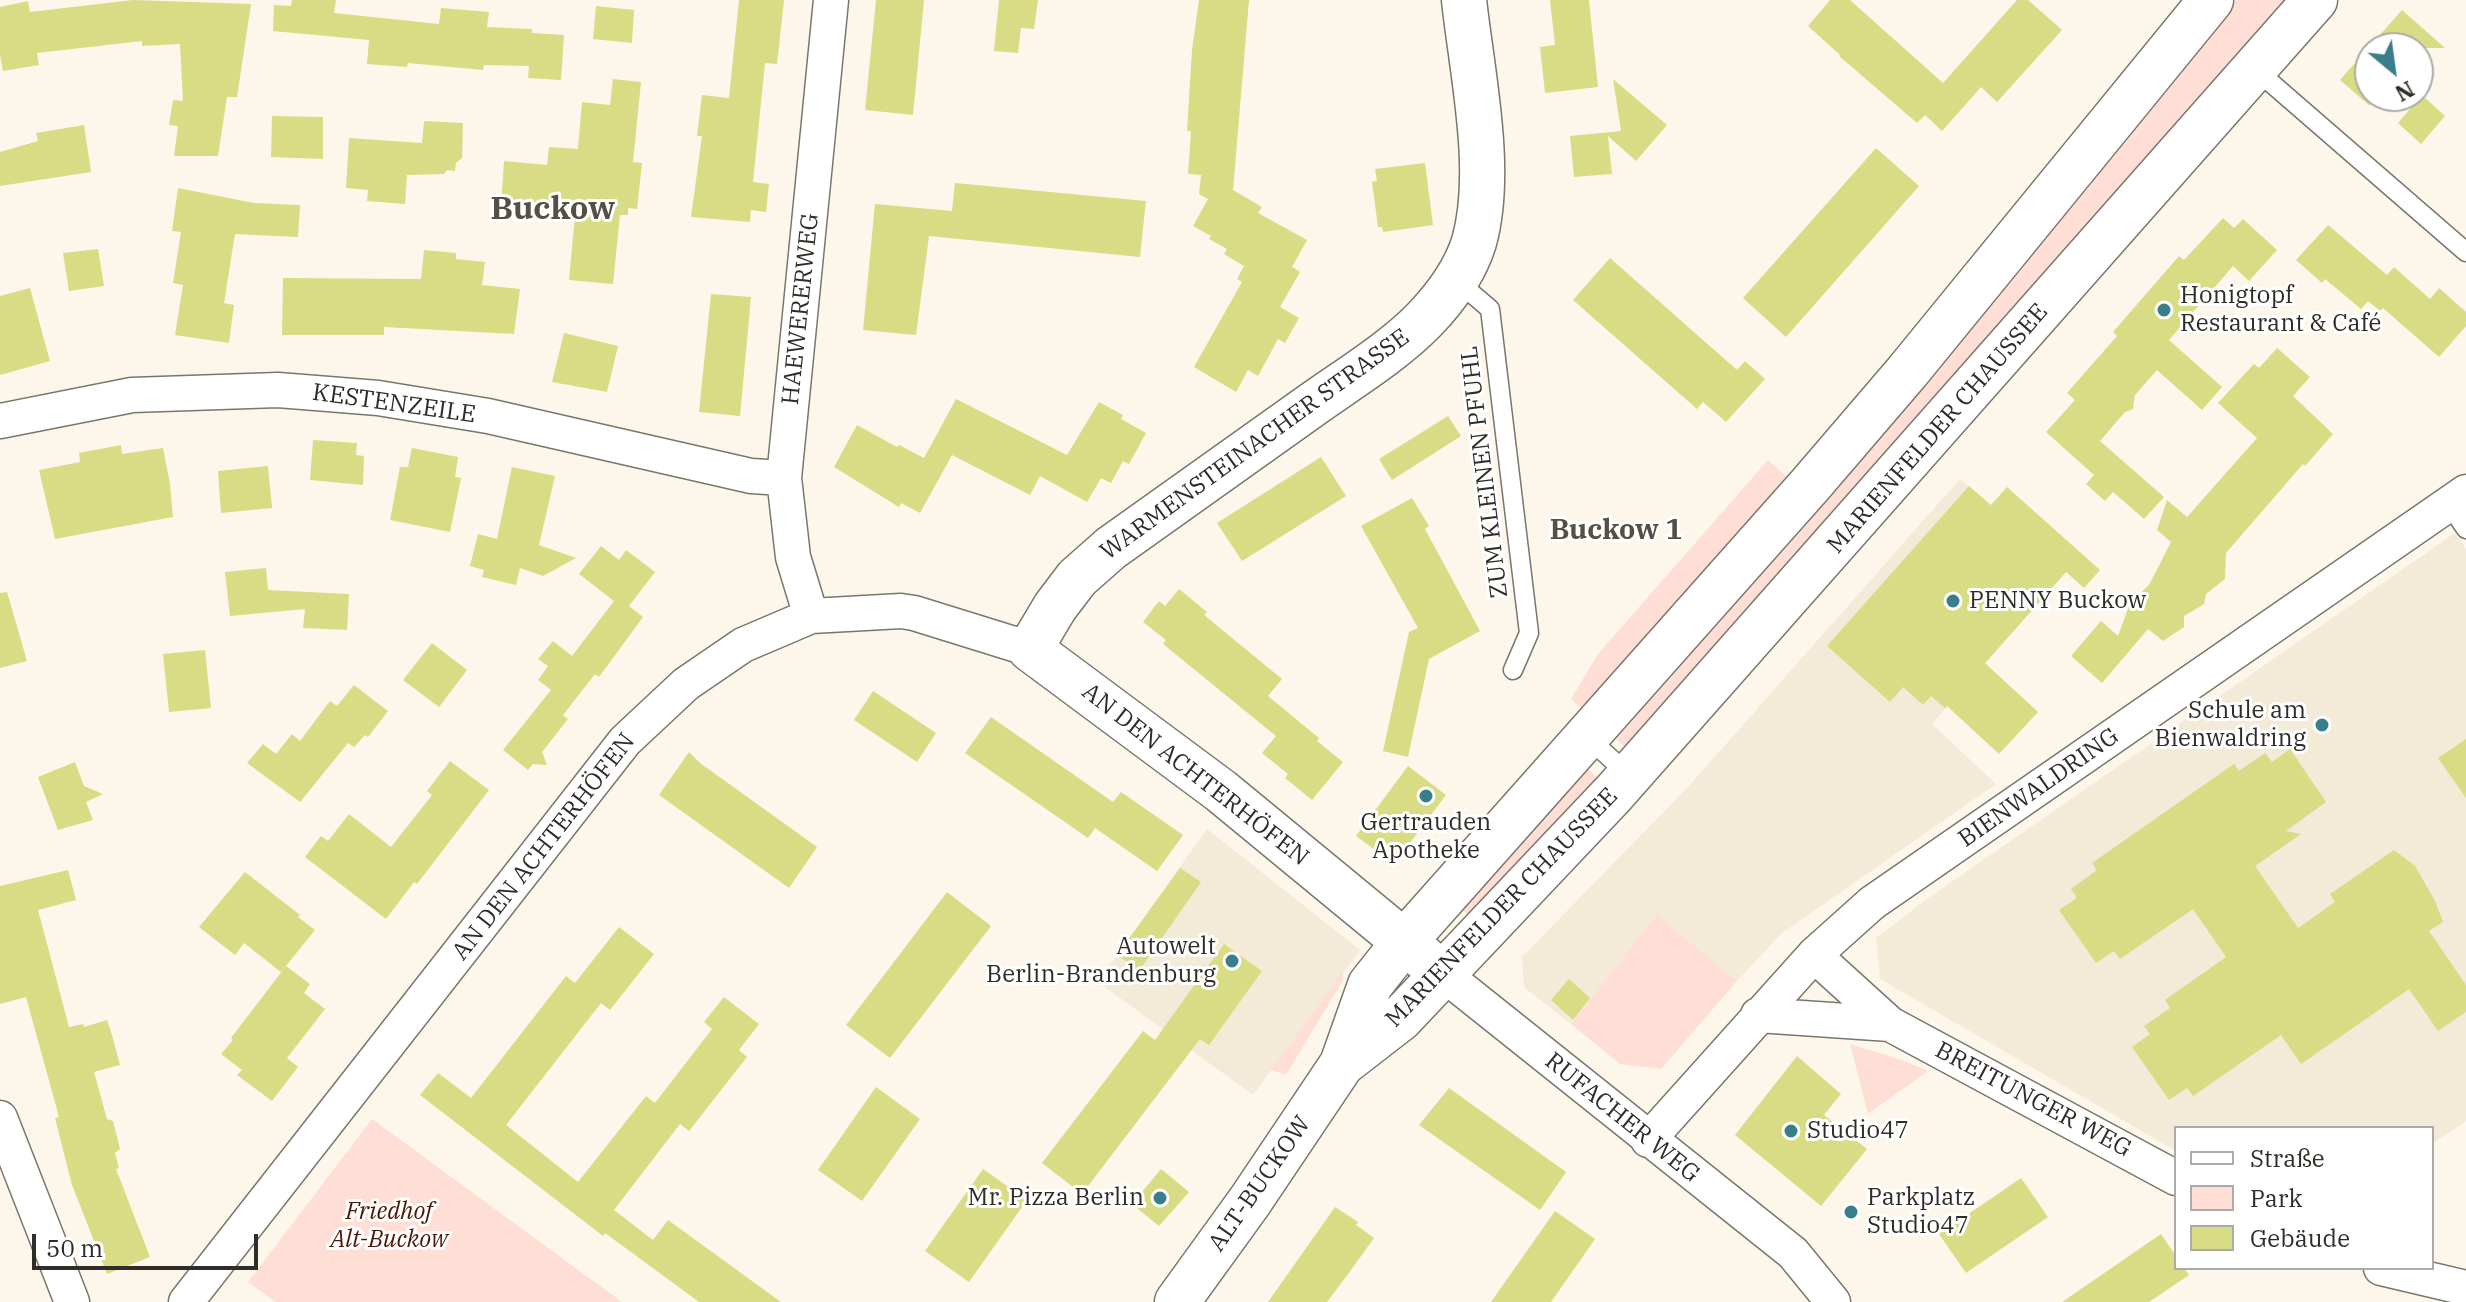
<!DOCTYPE html>
<html>
<head>
<meta charset="utf-8">
<style>
	body { margin:0 }
	#map { position:relative; width:2466px; height:1302px; overflow:hidden; background:#fdf7eb; font-family:"IBM Plex Serif",serif }
	canvas { display:block }
	.legend { position:absolute; left:2174px; top:1126px; width:260px; height:144px; box-sizing:border-box; background:#fff; border:2px solid #acaba9; margin:0; padding:10px 14px; list-style:none; font-size:24px; color:#2f2d28 }
	.legend li { display:flex; align-items:center; gap:16px; height:40px }
	.legend b { width:40px; border:2px solid #acaba9 }
	.north { position:absolute; left:2354px; top:32px; width:80px; height:80px; box-sizing:border-box; background:#fff; border:2px solid #acaba9; border-radius:50%; rotate:151deg; font-size:22px; font-weight:700; line-height:32px; text-align:center; color:#2f2d28 }
	.north::after { content:''; display:block; margin:auto; width:28px; height:36px; background:#397f8b; clip-path:polygon(50% 0,100% 100%,50% 72%,0 100%) }
	.scale { position:absolute; left:32px; top:1234px; width:226px; height:36px; box-sizing:border-box; border:4px solid #2f2d28; border-top:0; padding-left:10px; font-size:24px; line-height:28px; white-space:nowrap; color:#2f2d28; -webkit-text-stroke:6px #fff; paint-order:stroke }
</style>
</head>
<body>
<div id="map">
<canvas width="2466" height="1302"></canvas>
<ul class="legend">
<li><b style="height:10px;background:#fff"></b>Straße</li>
<li><b style="height:22px;background:#feded5"></b>Park</li>
<li><b style="height:22px;background:#d8dc85"></b>Gebäude</li>
</ul>
<div class="north">N</div>
<div class="scale">50 m</div>
</div>
<script>
const ctx = document.querySelector('canvas').getContext('2d');
ctx.lineJoin = 'round';
function paint(path, color) {
  ctx.fillStyle = color;
  ctx.fill(path, 'evenodd');
}
function stroke(path, color, width, dash) {
  ctx.strokeStyle = color;
  ctx.lineWidth = width;
  ctx.lineCap = dash ? 'butt' : 'round';
  ctx.setLineDash(dash || []);
  ctx.stroke(path);
}
function drawText(font, color, halo, rows, align = 'center') {
  ctx.font = font + ' "IBM Plex Serif",serif';
  ctx.lineWidth = 6;
  ctx.setLineDash([]);
  ctx.textBaseline = 'middle';
  ctx.strokeStyle = halo;
  ctx.fillStyle = color;
  for (const [text, x, y, turn = 0] of rows) {
    ctx.save();
    ctx.translate(x, y);
    ctx.rotate((+turn || 0) * Math.PI / 180);
    ctx.textAlign = isNaN(turn) ? turn : align;
    if (halo) ctx.strokeText(text, 0, 0);
    ctx.fillText(text, 0, 0);
    ctx.restore();
  }
}
const built = new Path2D(`
	M1960,479L2066,572L1932,724L1996,784L1782,933L1737,981L1657,916L1571,1024L1524,987L1522,957L1689,786Z
	M2455,533L2466,549V1121L2432,1144V1128H2176V1151L1880,979L1876,938L1924,901Z
	M1207,829L1360,950L1253,1095L1098,982Z`);
const green = new Path2D(`
	M2236,0H2285L1625,747L1616,739L1836,491Z
	M1768,460L1787,477L1583,710L1571,699L1598,654Z
	M1587,768L1599,779L1468,915L1460,908Z
	M1657,915L1737,981L1661,1069L1620,1064L1571,1024Z
	M1343,972V980L1286,1075L1271,1070Z
	M1850,1044L1902,1060L1928,1071L1868,1114Z
	M372,1119L622,1302H275L248,1282Z`);
const building = new Path2D(`
	M133,0L251,4L237,97H227L218,156H174L178,126L169,125L173,100L183,101L180,44L142,46V41L37,53L39,65L3,71L0,55V7L28,1L30,12Z
	M292,0H336L334,13L439,24L441,8L489,12L487,27L532,29V33L564,35L561,80L528,78L529,66L484,65L483,70L408,63L407,67L367,64L369,40L273,31L274,5L291,6Z
	M739,0H784L777,64L765,63L753,182L769,184L766,212L751,210L750,222L691,217L702,136H697L702,95L729,98Z
	M876,0H924L913,115L865,110Z
	M999,0H1038L1034,29L1021,28L1018,53L994,51Z
	M1199,0H1249L1233,190L1262,207L1258,213L1307,240L1292,267L1300,272L1280,307L1299,318L1285,343L1278,339L1258,376L1248,370L1236,392L1194,367L1242,282L1237,279L1244,266L1224,254L1227,249L1209,239L1211,236L1193,226L1208,199L1199,194L1201,175L1188,174L1191,131H1187L1192,50Z
	M1550,0H1589L1598,87L1545,93L1540,47L1555,45Z
	M1830,0H1850L1943,83L2017,0H2028L2062,30L1997,102L1981,87L1942,131L1925,115L1917,123L1839,56L1840,55L1808,26Z
	M596,6L634,10L632,43L593,39Z
	M2402,10L2445,48H2370V106L2340,80Z
	M613,79L641,82L633,162L642,163L637,209L628,208V215H620L613,284L569,280L575,215L501,206L504,161L547,165L549,147L578,149L582,102L610,105Z
	M1613,79L1667,125L1636,161L1608,136L1612,174L1574,177L1570,136L1621,131Z
	M2422,95L2445,116L2421,144L2398,123Z
	M272,116L323,117V159L271,157Z
	M424,121L463,123L462,158L456,163L455,171L447,170L444,174L407,175L405,204L367,201L368,190L346,188L349,138L422,143Z
	M84,125L91,172L0,186V152L38,141L36,133Z
	M1876,148L1919,186L1786,337L1743,298Z
	M1425,163L1433,225L1383,232L1382,227H1378L1372,182L1377,181L1375,169Z
	M955,183L1146,201L1140,257L929,236L916,335L863,330L875,204L952,211Z
	M178,188L254,203L300,205L298,237L235,234L224,303L234,305L229,343L175,335L183,285L173,283L181,232L172,231Z
	M2223,218L2234,228L2243,219L2277,250L2249,281L2233,266L2169,340L2222,387L2202,410L2157,370L2135,395L2133,409L2125,412L2100,441L2164,497L2144,519L2113,492L2105,501L2086,484L2094,475L2046,432L2075,400L2067,393L2117,336L2113,332L2179,256L2184,260Z
	M2328,225L2387,275L2394,267L2430,299L2439,288L2466,312V326L2439,357L2383,308L2380,311L2368,301L2361,309L2325,279L2322,283L2296,260Z
	M98,249L104,286L69,291L63,253Z
	M424,250L456,253V259L485,262L482,285L520,289L514,334L384,327V335H282L283,278L421,279Z
	M1610,258L1737,370L1745,361L1765,379L1726,422L1703,402L1697,409L1573,300Z
	M30,288L50,361L0,375V296Z
	M711,294L751,297L740,416L699,412Z
	M564,333L618,346L607,392L552,382Z
	M2277,348L2310,377L2293,396L2333,434L2305,466L2303,464L2226,553L2225,579L2206,594L2204,604L2184,616V627L2163,641L2148,629L2102,683L2071,656L2101,621L2118,636L2130,603L2149,585L2171,542L2157,530L2167,500L2187,517L2257,438L2218,403L2254,364L2259,368Z
	M956,399L1067,455L1099,402L1123,415L1121,419L1146,433L1129,464L1123,461L1111,483L1101,478L1087,502L1040,476L1030,495L952,455L920,513L901,503L899,507L834,467L857,425L897,447L899,445L924,458Z
	M1448,416L1461,436L1392,480L1379,459Z
	M313,440L357,443L356,455L364,456L363,485L310,480Z
	M121,445L122,454L163,448L170,484L173,517L55,539L39,470L80,462L79,453Z
	M412,448L458,457L455,477L461,478L450,532L390,520L400,467H408Z
	M1321,457L1346,496L1242,561L1217,523Z
	M268,466L272,508L221,513L218,471Z
	M512,467L555,476L539,545L576,558L543,576L520,568L516,585L482,577L484,570L470,566L478,534L497,539Z
	M1969,486L1991,505L2007,487L2100,570L2084,588L2066,572L1985,663L2038,712L1999,754L1947,706L1945,708L1931,696L1923,705L1903,687L1890,702L1827,646Z
	M1412,498L1429,526L1425,529L1480,631L1429,659L1408,757L1383,751L1409,632L1418,628L1361,526Z
	M601,546L619,560L626,550L655,572L629,606L643,617L599,677L595,674L563,715L568,719L542,752L547,765L533,764L528,770L503,750L551,690L538,680L548,666L538,659L553,641L572,656L614,601L579,574Z
	M266,568L268,590L349,594L347,630L303,628L305,609L230,616L225,572Z
	M1179,589L1207,612L1204,615L1282,679L1268,696L1319,738L1317,741L1343,762L1312,800L1285,778L1288,774L1262,753L1276,736L1163,644L1166,640L1143,622L1159,601L1165,606Z
	M7,592L27,661L0,668V593Z
	M432,643L467,670L439,707L403,680Z
	M205,650L211,708L169,712L163,654Z
	M354,685L388,711L368,737L365,735L354,747L348,743L300,802L247,763L263,744L276,754L292,734L300,741L330,701L337,706Z
	M873,691L936,733L917,762L854,720Z
	M991,717L1113,802L1121,792L1183,835L1157,871L1095,828L1088,838L965,753Z
	M2466,739V798L2438,758Z
	M2290,749L2326,802L2286,831L2301,834L2255,866L2298,928L2335,902L2330,894L2394,850L2415,866L2435,901L2443,922L2429,931L2466,985V1012L2438,1031L2409,989L2301,1064L2281,1035L2193,1096L2187,1088L2169,1100L2132,1047L2150,1034L2144,1026L2170,1008L2165,1000L2226,957L2193,909L2120,959L2114,951L2096,963L2059,910L2077,898L2071,889L2097,870L2092,863L2188,796L2234,764L2239,771L2265,753L2272,762Z
	M689,752L700,763L817,847L789,888L659,795Z
	M450,761L489,790L417,884L414,882L386,919L305,857L321,836L328,841L349,814L391,847L432,795L427,791Z
	M75,762L84,786L103,794L86,802L93,820L58,830L38,777Z
	M1408,766L1446,795L1394,864L1356,836Z
	M1180,868L1201,882L1139,971L1117,955Z
	M68,870L76,900L38,910L69,1027L83,1024L84,1027L107,1020L112,1035L120,1065L94,1072L107,1119L113,1121L120,1149L115,1153L119,1168L116,1169L150,1257L107,1274L72,1185L55,1118L59,1117L26,997L0,1004V886Z
	M245,872L300,915L298,917L315,930L281,972L244,943L235,955L199,927Z
	M947,892L991,926L890,1058L846,1025Z
	M619,927L654,954L610,1010L601,1003L506,1125L578,1182L646,1096L655,1103L712,1029L704,1022L724,997L759,1024L739,1050L747,1057L689,1131L680,1124L614,1210L653,1240L668,1220L781,1302H699L605,1233L603,1236L420,1095L438,1073L471,1098L566,976L575,983Z
	M1224,944L1262,971L1209,1045L1200,1039L1082,1194L1042,1163L1143,1031L1155,1040Z
	M286,966L310,984L304,993L325,1009L287,1058L298,1067L272,1101L237,1075L242,1070L221,1054L233,1040L231,1038Z
	M1569,979L1590,998L1573,1020L1551,1000Z
	M1797,1056L1841,1094L1824,1115L1867,1149L1821,1206L1735,1135Z
	M876,1087L920,1119L862,1201L818,1170Z
	M1449,1088L1566,1172L1540,1210L1419,1125Z
	M983,1169L1027,1200L969,1282L925,1251Z
	M1161,1169L1189,1192L1159,1226L1132,1204Z
	M2021,1178L2048,1217L1966,1273L1939,1234Z
	M1335,1207L1358,1222L1356,1225L1374,1238L1351,1270L1327,1302H1268Z
	M1555,1211L1595,1239L1551,1302H1491Z
	M2161,1234L2176,1256V1268H2184L2189,1275L2149,1302H2062Z`);
const lane = new Path2D(`
	M2255,69L2466,252
	M1456,280L1490,309L1529,633L1513,670
	M2449,504L2466,529
	M1587,737L1629,775`);
const street = new Path2D(`
	M0,421L132,395L278,390L378,398L488,416L751,476L784,478
	M811,616L793,557L784,478L831,0
	M1814,955L1890,1024L2176,1178
	M1442,973L1793,1253L1833,1302
	M1758,1015L1890,1024
	M0,1118L72,1302
	M1648,1140L1814,955L1872,903L2466,492
	M2381,1268L2466,1288
	M186,1302L625,741L686,684L743,645L811,616L901,611L914,613L1030,649`);
const secondary = new Path2D(`
	M1425,959L1221,791L1030,649L1055,607L1077,578L1111,548C1177,501 1243,454 1309,407C1348,379 1392,353 1425,319C1446,297 1465,271 1474,242C1494,171 1472,73 1464,0
	M1342,1064L1400,1019L1614,793L2315,0
	M1177,1302L1250,1201L1342,1064L1370,985L1404,942L1811,484L1907,372L2211,0`);
const markers = [
	[2164,310,8,"#397f8b"],
	[1953,601,8,"#397f8b"],
	[2322,725,8,"#397f8b"],
	[1426,796,8,"#397f8b"],
	[1232,961,8,"#397f8b"],
	[1791,1131,8,"#397f8b"],
	[1160,1198,8,"#397f8b"],
	[1851,1212,8,"#397f8b"]
];
const poiNames = [
	["Honigtopf",2180,296],
	["Restaurant & Café",2180,324],
	["PENNY Buckow",1969,601],
	["Schule am",2306,711,"right"],
	["Bienwaldring",2306,739,"right"],
	["Gertrauden",1426,823,"center"],
	["Apotheke",1426,851,"center"],
	["Autowelt",1216,947,"right"],
	["Berlin-Brandenburg",1216,975,"right"],
	["Studio47",1807,1131],
	["Mr. Pizza Berlin",1144,1198,"right"],
	["Parkplatz",1867,1198],
	["Studio47",1867,1226]
];
const streetNames = [
	["HAEWERERWEG",801,309,-84],
	["KESTENZEILE",394,404,8],
	["MARIENFELDER CHAUSSEE",1938,429,-49],
	["WARMENSTEINACHER STRASSE",1255,445,-36],
	["ZUM KLEINEN PFUHL",1485,472,-97],
	["AN DEN ACHTERHÖFEN",1195,775,38],
	["BIENWALDRING",2039,788,-35],
	["AN DEN ACHTERHÖFEN",544,847,-52],
	["MARIENFELDER CHAUSSEE",1502,908,-46],
	["BREITUNGER WEG",2033,1100,28],
	["RUFACHER WEG",1622,1118,39],
	["ALT-BUCKOW",1260,1184,-55]
];
const parkNames = [
	["Friedhof",389,1212],
	["Alt-Buckow",389,1240]
];
const quarterNames = [
	["Buckow 1",1616,531]
];
const districtNames = [
	["Buckow",553,210]
];
paint(built, '#f3ead7');
paint(green, '#feded5');
paint(building, '#d8dc85');
stroke(lane, '#7a766b', 21);
stroke(street, '#7a766b', 37);
stroke(secondary, '#7a766b', 47);
stroke(lane, '#fff', 18);
stroke(street, '#fff', 34);
stroke(secondary, '#fff', 44);
for (const [x, y, r, color] of markers) {
  const dot = new Path2D();
  dot.arc(x, y, r, 0, 2 * Math.PI);
  ctx.fillStyle = color;
  ctx.fill(dot);
  stroke(dot, '#fff', 3);
}
drawText('24px', '#2f2d28', '#fff', poiNames, 'left');
drawText('24px', '#2f2d28', '#fff', streetNames);
drawText('italic 24px', '#4d1809', '#fff', parkNames);
drawText('bold 28px', '#555046', '#fff', quarterNames);
drawText('bold 32px', '#555046', '#fff', districtNames);
</script>
</body>
</html>
